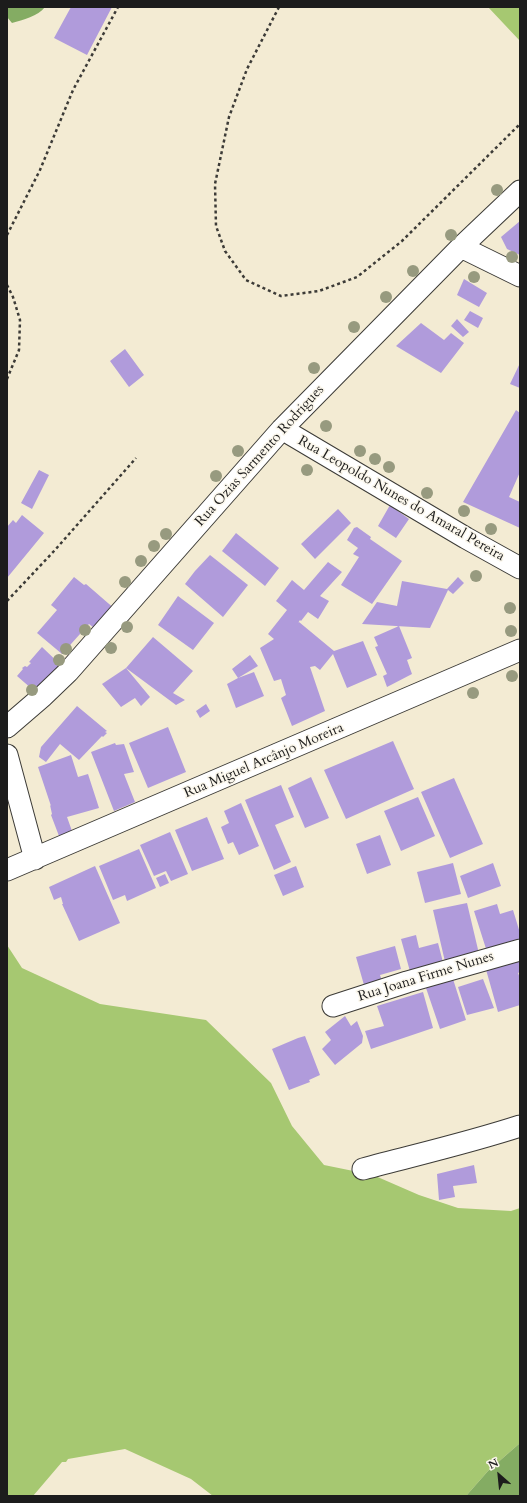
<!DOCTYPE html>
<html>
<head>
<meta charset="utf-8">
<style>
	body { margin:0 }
	#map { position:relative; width:527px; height:1503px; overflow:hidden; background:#f3ebd3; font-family:Cardo,serif }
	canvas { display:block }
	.frame { position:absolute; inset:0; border:8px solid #1c1c1c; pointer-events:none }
	.north { position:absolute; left:479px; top:1455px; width:40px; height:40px; -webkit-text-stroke:3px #fbf7ec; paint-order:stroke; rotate:333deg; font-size:11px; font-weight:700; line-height:16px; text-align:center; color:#1c1c1c }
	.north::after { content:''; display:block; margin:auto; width:14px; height:18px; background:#1c1c1c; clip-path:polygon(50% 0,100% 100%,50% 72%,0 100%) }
</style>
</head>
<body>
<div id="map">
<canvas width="527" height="1503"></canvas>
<div class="frame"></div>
<div class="north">N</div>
</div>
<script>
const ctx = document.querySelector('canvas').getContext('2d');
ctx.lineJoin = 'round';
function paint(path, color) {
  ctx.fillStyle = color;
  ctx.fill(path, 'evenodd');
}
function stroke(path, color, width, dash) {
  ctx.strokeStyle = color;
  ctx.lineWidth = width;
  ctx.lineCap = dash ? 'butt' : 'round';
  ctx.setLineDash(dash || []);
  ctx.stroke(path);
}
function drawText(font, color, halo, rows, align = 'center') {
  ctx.font = font + ' Cardo,serif';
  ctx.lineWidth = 3;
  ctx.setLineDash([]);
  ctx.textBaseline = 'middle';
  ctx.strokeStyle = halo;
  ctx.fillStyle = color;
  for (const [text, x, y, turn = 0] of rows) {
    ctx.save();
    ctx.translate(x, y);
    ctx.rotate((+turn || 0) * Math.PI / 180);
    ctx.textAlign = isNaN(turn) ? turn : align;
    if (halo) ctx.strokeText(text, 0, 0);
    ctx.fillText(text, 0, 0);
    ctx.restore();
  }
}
const green = new Path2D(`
	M488,7H520V41Z
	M7,945L22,968L100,1004L206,1020L271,1083L292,1126L324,1165L373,1175L419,1195L458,1208L511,1211L520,1208V1443L488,1471L466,1496H213L191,1479L125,1449L68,1459L66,1462H62L33,1496H7Z`);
const forest = new Path2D(`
	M7,7H45C38,16 23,20 12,23L7,17Z
	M520,1443V1496H466L488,1471Z`);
const building = new Path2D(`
	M71,7H112L87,55L54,38Z
	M520,221V255L507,249L501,237Z
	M464,279L487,293L479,307L457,295Z
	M470,311L483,318L478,328L464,320Z
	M457,319L469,332L463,337L451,326Z
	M421,323L444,340L451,333L464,343L441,373L396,346Z
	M125,349L144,375L129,387L110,361Z
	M520,363V388L510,384Z
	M516,410L520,413V472L509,497L520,502V528L463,502Z
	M39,470L49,475L32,509L21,503Z
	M390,505L409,519L396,538L378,526Z
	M338,509L351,523L315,559L301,544Z
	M22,515L44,533L7,578V527L13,520L16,523Z
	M357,527L371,537L370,539L402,561L372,604L341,585L359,557L353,554L358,548L347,540L354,528Z
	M236,533L279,568L265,586L222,551Z
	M210,555L248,585L223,617L185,584L195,571Z
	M328,562L342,572L320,596L329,601L318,619L308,612L301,621L300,620L298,623L299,622L334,651L363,641L377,675L347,688L333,654L320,670L315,666L310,667L325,711L292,726L281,698L286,695L281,679L274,681L260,648L274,639L268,634L287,610L276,601L292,580L304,590Z
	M74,577L84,585L86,584L116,610L98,631L89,624L62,654L37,633L57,610L51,605Z
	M458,577L464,583L453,594L448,590L430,628L362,624L377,602L397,606L402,581L447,589Z
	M178,596L214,623L193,650L158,625Z
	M399,626L412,658L407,660L412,674L387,687L383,676L387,674L375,647L378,646L374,637Z
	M153,637L193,671L173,693L185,700L176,705L126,668Z
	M42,647L65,669L40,696L17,676L23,669L22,668L25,666L27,667L31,663L29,662Z
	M250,655L258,666L238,678L254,672L264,696L236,708L227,684L238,678L232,669Z
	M126,668L150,697L141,706L135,698L121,707L102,684Z
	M206,704L210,711L200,718L196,711Z
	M77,706L107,731L105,732L107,733L103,737L102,736L79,760L60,744L46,762L39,757L41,747Z
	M168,727L186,772L148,788L129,743Z
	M393,741L414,789L346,819L324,770Z
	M115,743L116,745L124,744L134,772L124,774L135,802L114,811L91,752Z
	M71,755L78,777L88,774L99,808L67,817L72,831L59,836L51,815L52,814L50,805L51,806L38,767Z
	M311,777L329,818L305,828L288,788Z
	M454,778L483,844L450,858L421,792Z
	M281,785L294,817L275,825L291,862L274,870L245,800Z
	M418,797L435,836L401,851L384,811Z
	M241,803L259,846L239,855L233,842L228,844L221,827L229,823L224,811Z
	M207,817L224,859L192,871L175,830Z
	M170,832L188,874L171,881L166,871L154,876L140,845Z
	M380,835L391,865L367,874L356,844Z
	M139,849L156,888L127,901L125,895L113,900L99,866Z
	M453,863L461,894L425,903L417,872Z
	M493,863L501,886L468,898L460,876Z
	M95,866L120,923L79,941L62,904H63L61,897L54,900L49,887Z
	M296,866L304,887L283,896L274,875Z
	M165,874L169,883L160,887L156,878Z
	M467,903L480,958L446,966L433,910Z
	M497,904L500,914L513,910L520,933V946L488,955L474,911Z
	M416,935L419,948L438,943L444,966L411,975L401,939Z
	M395,946L401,969L380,975L384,987L366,992L356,957Z
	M520,957V972L518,973L520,978V1005L498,1012L485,966Z
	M453,979L466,1020L440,1029L426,988Z
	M483,979L494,1008L467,1015L458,987Z
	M423,992L433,1028L371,1049L365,1031L384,1026L377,1006Z
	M345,1016L351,1026L357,1021L363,1036L362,1043L335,1065L322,1049L331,1040L325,1032Z
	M305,1036L320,1075L309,1080L310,1082L289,1090L272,1049L298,1038Z
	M474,1165L477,1183L453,1186L455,1197L439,1200L437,1174Z`);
const path = new Path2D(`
	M279,7L247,69L229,117L215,184L216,226L225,251L246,280L281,296L319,291L357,277L402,241L520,124
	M7,235L40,170L73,90L118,7
	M7,285L13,297L20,320L19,350L7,379
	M7,601L55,550L136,458`);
const street = new Path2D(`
	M461,247L520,276
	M282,429L466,538L520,568
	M7,727L43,696L68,672L282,429L461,247L520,191
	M7,755L35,859
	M7,870L520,650
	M333,1006L407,982L520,950
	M363,1169C415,1155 468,1143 520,1126`);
const trees = [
	[497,190],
	[451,235],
	[512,257],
	[413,271],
	[474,277],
	[386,297],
	[354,327],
	[314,368],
	[326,426],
	[238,451],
	[360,451],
	[375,459],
	[389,467],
	[307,470],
	[216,476],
	[427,493],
	[464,511],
	[491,529],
	[166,534],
	[154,546],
	[141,561],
	[476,576],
	[125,582],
	[510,608],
	[127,627],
	[85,630],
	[511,631],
	[111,648],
	[66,649],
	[59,660],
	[512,676],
	[32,690],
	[473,693]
];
const streetNames = [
	["Rua Ozias Sarmento Rodrigues",260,456,-48],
	["Rua Leopoldo Nunes do Amaral Pereira",401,499,30],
	["Rua Miguel Arcânjo Moreira",264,761,-23],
	["Rua Joana Firme Nunes",426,977,-17]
];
paint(green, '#a6c871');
paint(forest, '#84ac63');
paint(building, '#b09bdb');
stroke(street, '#3c3b37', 23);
stroke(path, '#3c3b37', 2.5, [3, 3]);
stroke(street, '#fff', 21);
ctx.fillStyle = '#979a7f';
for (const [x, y] of trees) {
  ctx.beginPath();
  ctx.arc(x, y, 6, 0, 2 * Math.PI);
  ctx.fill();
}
drawText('14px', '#1c1c1c', '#fbf7ec', streetNames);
</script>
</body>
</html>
